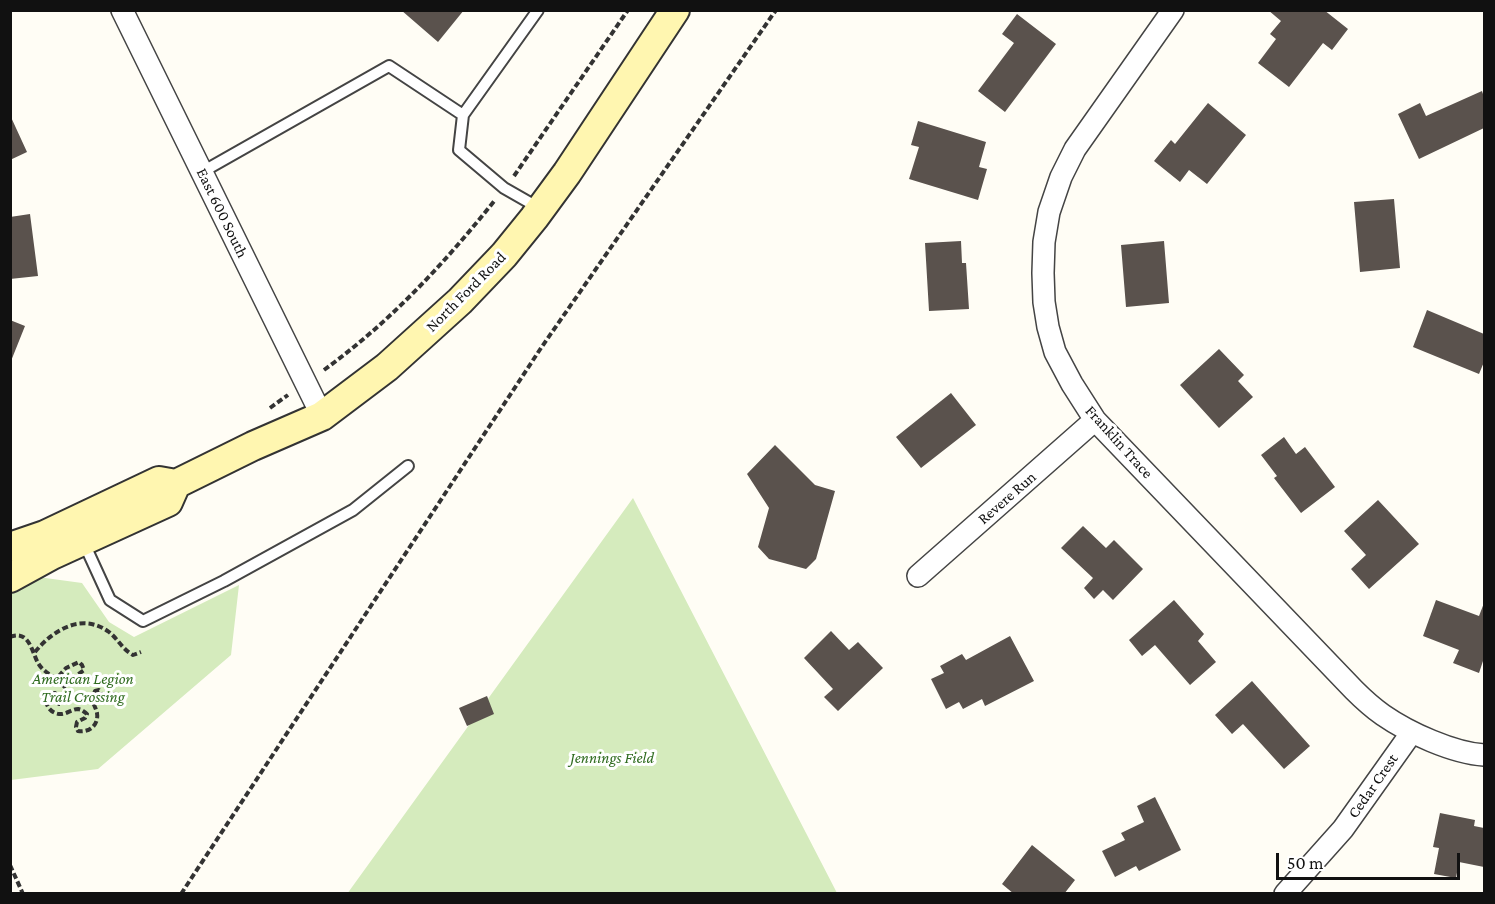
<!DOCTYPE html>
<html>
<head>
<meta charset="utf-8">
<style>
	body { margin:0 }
	#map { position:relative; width:1495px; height:904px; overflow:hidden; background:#fffdf5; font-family:"Crimson Pro",serif }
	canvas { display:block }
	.frame { position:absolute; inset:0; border:12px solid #111; pointer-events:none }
	.scale { position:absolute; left:1276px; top:853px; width:184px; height:27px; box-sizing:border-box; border:3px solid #111; border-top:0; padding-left:8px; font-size:18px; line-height:21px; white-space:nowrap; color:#111; -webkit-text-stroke:4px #fff; paint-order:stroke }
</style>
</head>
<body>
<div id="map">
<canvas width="1495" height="904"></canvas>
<div class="frame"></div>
<div class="scale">50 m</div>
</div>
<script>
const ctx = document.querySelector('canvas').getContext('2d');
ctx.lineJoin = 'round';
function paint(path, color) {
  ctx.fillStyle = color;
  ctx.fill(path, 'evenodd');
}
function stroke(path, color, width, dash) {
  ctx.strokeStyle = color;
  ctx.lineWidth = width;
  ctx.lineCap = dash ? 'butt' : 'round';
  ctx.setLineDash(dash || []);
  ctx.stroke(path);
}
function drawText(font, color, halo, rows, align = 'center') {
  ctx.font = font + ' "Crimson Pro",serif';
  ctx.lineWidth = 6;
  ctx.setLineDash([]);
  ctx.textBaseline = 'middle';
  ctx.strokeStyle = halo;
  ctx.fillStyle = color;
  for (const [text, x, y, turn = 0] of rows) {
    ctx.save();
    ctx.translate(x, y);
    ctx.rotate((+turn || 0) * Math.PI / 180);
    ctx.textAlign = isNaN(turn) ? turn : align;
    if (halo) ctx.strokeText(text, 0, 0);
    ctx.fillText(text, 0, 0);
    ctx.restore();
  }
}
const green = new Path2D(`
	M633,498L837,893L347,894Z
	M38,577L82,583L109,622L134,637L239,585L231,655L98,769L11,780L10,589Z`);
const building = new Path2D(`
	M401,10H464L438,42Z
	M1268,10H1324L1348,29L1332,50L1323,43L1289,87L1258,63L1276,39L1270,34L1281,21Z
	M1017,14L1056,44L1005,112L978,91L1014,43L1002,34Z
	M1482,91L1484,97V128L1419,159L1398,114L1420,103L1426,116Z
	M1208,103L1246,135L1207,184L1189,170L1180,182L1154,161L1171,140L1175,144Z
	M10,115L27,152L10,160Z
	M918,121L986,142L979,167L987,169L978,200L909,179L919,147L911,145Z
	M1394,199L1400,268L1360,272L1354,202Z
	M30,214L38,276L10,279V217Z
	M961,241L962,263H966L969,309L929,311L925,243Z
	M1164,241L1169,303L1126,307L1121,245Z
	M1427,310L1484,334V362L1479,374L1413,347Z
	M10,320L25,326L11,361H10Z
	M1219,349L1244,375L1238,381L1253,397L1219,428L1180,385Z
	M951,393L976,425L921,468L896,437Z
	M1284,437L1296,454L1305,447L1335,487L1301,513L1274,478L1277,476L1261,455Z
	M775,445L815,485L835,491L816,559L806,569L769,559L758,547L769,508L747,474Z
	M1378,500L1419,544L1369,589L1351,569L1366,555L1344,531Z
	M1083,526L1106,548L1114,540L1143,569L1113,600L1103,590L1094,599L1084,588L1093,578L1061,548Z
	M1174,600L1204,634L1198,641L1216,662L1190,685L1155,645L1142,656L1129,640Z
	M1436,600L1479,616L1484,603V658L1479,673L1453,663L1459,650L1423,636Z
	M831,631L849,650L858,642L883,668L838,711L824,697L833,689L804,658Z
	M1010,636L1034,681L985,706L982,699L963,709L959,702L946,709L931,679L944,673L940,666L962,654L966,660Z
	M1252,681L1310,746L1284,769L1243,724L1232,734L1215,715Z
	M487,696L494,714L467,726L459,708Z
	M1155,797L1181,850L1139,871L1136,866L1115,877L1102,851L1125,840L1121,833L1144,822L1137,806Z
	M1440,813L1475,820L1474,826L1484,828V867L1459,862L1456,878L1434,874L1439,848L1433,847Z
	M1032,845L1075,880L1064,894H1014L1002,884Z`);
const path = new Path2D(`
	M514,176L628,10
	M324,370C390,322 444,264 495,200
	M270,408L288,395
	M10,637C29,629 32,652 38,663C42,670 49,674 56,679L66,668L79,662L82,665L84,670L73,678L74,682C91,689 107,667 114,695L111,700L106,701L103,699L101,692L99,690L95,691L92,698C93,704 96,708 97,713C99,725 89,733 78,731L76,727L77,722L85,718L87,714C83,711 83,710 78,709C71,709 66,715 59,714C49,713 42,701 49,693H55L59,704H62L66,700L68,690L56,679
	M35,652C53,630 82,612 109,632C118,639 123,650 133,655L141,652
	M10,865L23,894
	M181,894L541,348L776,10`);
const lane = new Path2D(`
	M463,115L459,150L504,188L539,208
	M202,172L389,66L463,115L538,10
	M83,541L110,600L143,621L224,581L353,510L408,466`);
const street = new Path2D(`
	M122,10L322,416
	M1173,10L1075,149L1061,177L1049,212L1044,242L1043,273L1044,302L1048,327L1055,352L1072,384L1095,420L1354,690C1363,699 1373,708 1383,715C1409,733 1453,753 1484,755
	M918,576L1095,420
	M1285,894L1343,829L1412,732`);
const secondary = new Path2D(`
	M10,547L45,535L159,481L176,484L253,446L322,416L387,367L460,301L504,255L534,218L567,173L675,10
	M10,578L52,555L168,502L176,484`);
const streetNames = [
	["East 600 South",222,213,64],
	["North Ford Road",466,292,-45],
	["Franklin Trace",1119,442,48],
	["Revere Run",1007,498,-41],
	["Cedar Crest",1373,786,-55]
];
const parkNames = [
	["American Legion",83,679],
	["Trail Crossing",83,697],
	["Jennings Field",612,758]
];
paint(green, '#d5ebbd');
paint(building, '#5a524d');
stroke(lane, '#444', 14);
stroke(street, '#444', 24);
stroke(secondary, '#333', 32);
stroke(path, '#333', 4, [6, 3]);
stroke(lane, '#fff', 10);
stroke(street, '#fff', 21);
stroke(secondary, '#fff6b0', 28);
drawText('16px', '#111', '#fff', streetNames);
drawText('italic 16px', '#2f6b1f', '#fff', parkNames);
</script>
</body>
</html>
